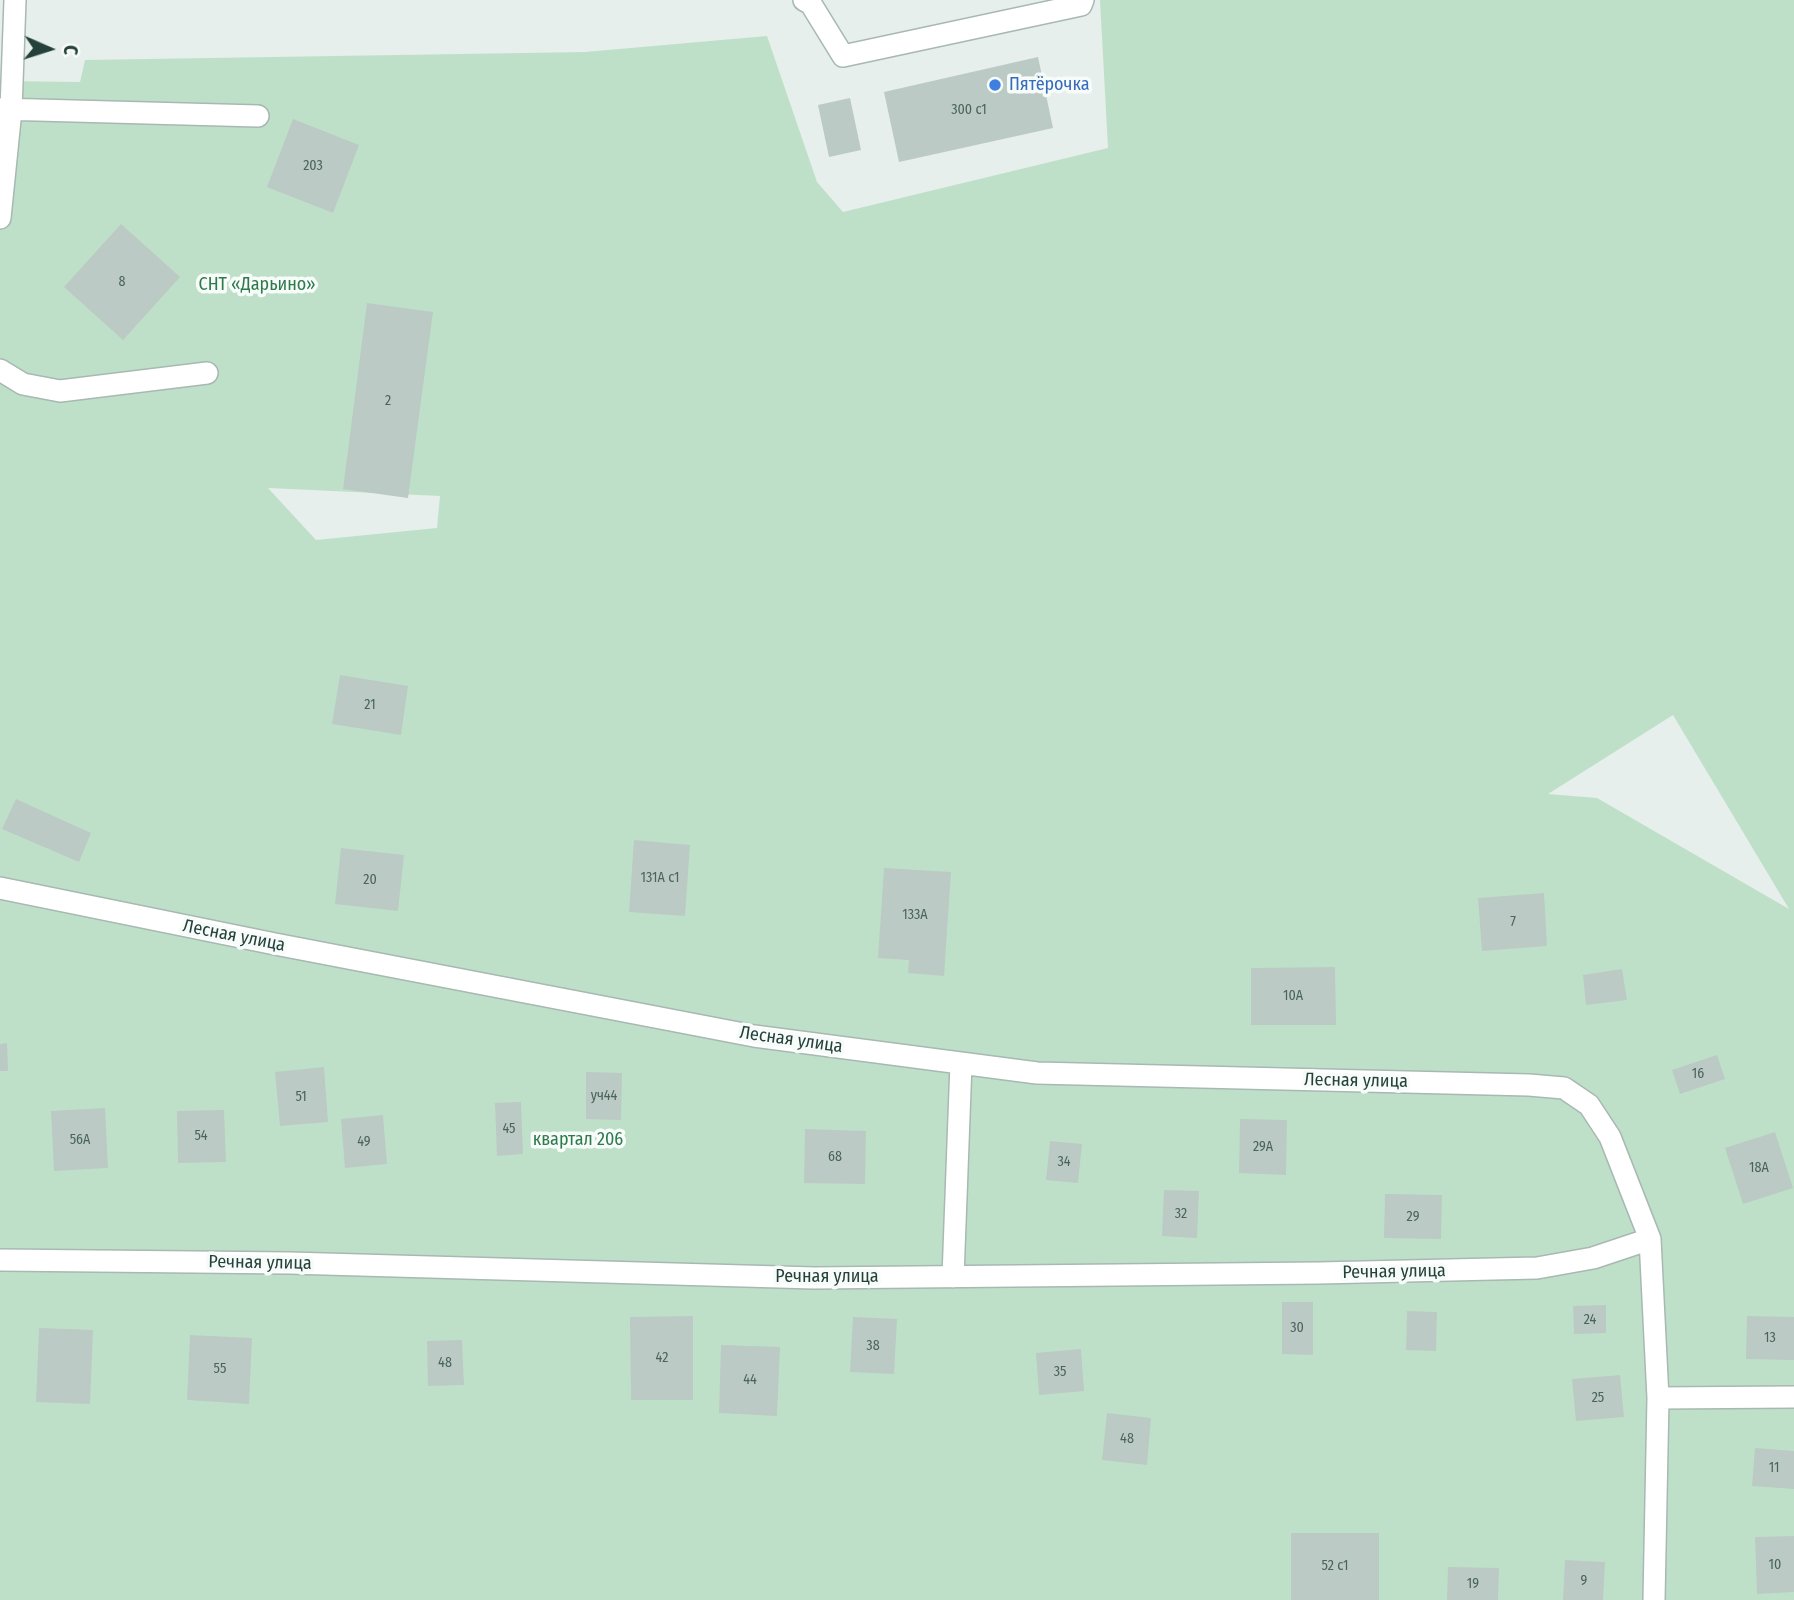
<!DOCTYPE html>
<html>
<head>
<meta charset="utf-8">
<style>
	body { margin:0 }
	#map { position:relative; width:1794px; height:1600px; overflow:hidden; background:#e6efeb; font-family:"Fira Sans Condensed",sans-serif }
	canvas { display:block }
	.north { position:absolute; left:14px; top:14px; width:70px; height:70px; -webkit-text-stroke:5px #f7fbf9; paint-order:stroke; rotate:93deg; font-size:19px; font-weight:700; line-height:28px; text-align:center; color:#24423a }
	.north::after { content:''; display:block; margin:auto; width:24px; height:32px; background:#24423a; clip-path:polygon(50% 0,100% 100%,50% 72%,0 100%) }
</style>
</head>
<body>
<div id="map">
<canvas width="1794" height="1600"></canvas>
<div class="north">С</div>
</div>
<script>
const ctx = document.querySelector('canvas').getContext('2d');
ctx.lineJoin = 'round';
function paint(path, color) {
  ctx.fillStyle = color;
  ctx.fill(path, 'evenodd');
}
function stroke(path, color, width, dash) {
  ctx.strokeStyle = color;
  ctx.lineWidth = width;
  ctx.lineCap = dash ? 'butt' : 'round';
  ctx.setLineDash(dash || []);
  ctx.stroke(path);
}
function drawText(font, color, halo, rows, align = 'center') {
  ctx.font = font + ' "Fira Sans Condensed",sans-serif';
  ctx.lineWidth = 7;
  ctx.setLineDash([]);
  ctx.textBaseline = 'middle';
  ctx.strokeStyle = halo;
  ctx.fillStyle = color;
  for (const [text, x, y, turn = 0] of rows) {
    ctx.save();
    ctx.translate(x, y);
    ctx.rotate((+turn || 0) * Math.PI / 180);
    ctx.textAlign = isNaN(turn) ? turn : align;
    if (halo) ctx.strokeText(text, 0, 0);
    ctx.fillText(text, 0, 0);
    ctx.restore();
  }
}
const green = new Path2D(`
	M1100,0H1794V1600H0V81L80,82L85,60L585,52L767,36L817,182L843,212L1108,148ZM268,488L440,496L437,528L316,540ZM1673,715L1789,909L1597,798L1548,794Z`);
const building = new Path2D(`
	M1038,57L1053,128L899,162L884,92Z
	M850,98L861,150L829,157L818,105Z
	M293,119L359,145L333,213L267,187Z
	M121,224L180,277L123,340L64,287Z
	M367,303L433,312L408,498L343,489Z
	M340,675L408,686L401,735L332,724Z
	M16,799L91,833L79,862L2,829Z
	M634,840L690,845L685,916L629,912Z
	M341,848L404,855L398,911L335,904Z
	M884,868L951,872L944,976L908,973L909,960L878,958Z
	M1544,893L1547,946L1482,951L1478,898Z
	M1335,967L1336,1025H1251V968Z
	M1622,969L1627,1000L1586,1005L1583,975Z
	M7,1043L8,1071H0V1044Z
	M1717,1055L1725,1079L1680,1094L1672,1070Z
	M324,1067L328,1122L280,1126L275,1072Z
	M586,1072L622,1073L621,1120L586,1119Z
	M521,1102L523,1154L497,1156L495,1103Z
	M105,1108L108,1168L54,1171L51,1111Z
	M224,1110L226,1162L178,1163L177,1111Z
	M383,1115L387,1164L345,1168L341,1119Z
	M1240,1119L1287,1120L1286,1175L1239,1173Z
	M805,1129L866,1131L865,1184L804,1183Z
	M1775,1132L1793,1188L1743,1204L1725,1148Z
	M1050,1141L1082,1144L1078,1183L1046,1180Z
	M1164,1190L1199,1191L1197,1238L1162,1236Z
	M1385,1194L1442,1195L1441,1239L1384,1238Z
	M1282,1302H1313V1355L1282,1354Z
	M1606,1305V1333L1574,1334L1573,1306Z
	M1407,1311L1437,1312L1436,1351L1406,1350Z
	M693,1316V1400H631L630,1317Z
	M1747,1316L1794,1317V1360L1746,1359Z
	M853,1317L897,1319L894,1374L850,1372Z
	M39,1328L93,1330L90,1404L36,1402Z
	M190,1335L252,1338L249,1404L187,1400Z
	M462,1340L464,1385L428,1386L427,1341Z
	M721,1345L780,1347L777,1416L719,1413Z
	M1081,1349L1084,1391L1039,1395L1036,1353Z
	M1620,1375L1624,1417L1576,1421L1572,1379Z
	M1107,1413L1151,1418L1147,1465L1102,1460Z
	M1755,1448L1794,1451V1489L1752,1486Z
	M1291,1533H1379V1600H1291Z
	M1794,1536V1592L1757,1594L1755,1537Z
	M1565,1560L1605,1562L1603,1600H1563Z
	M1448,1567L1499,1568L1498,1600H1447Z`);
const minor = new Path2D(`
	M804,0L811,4L843,56L1081,5L1083,0
	M0,109L258,116
	M0,218L11,110L15,0
	M0,370L23,384L60,391L207,373
	M0,888L275,944L754,1036L1037,1073L1529,1085L1564,1088L1589,1105L1610,1137L1650,1239L1658,1398L1654,1600
	M0,1260L290,1263L814,1278L1319,1273L1537,1268L1593,1258L1650,1239
	M953,1277L961,1063
	M1658,1398L1794,1397`);
const markers = [
	[995,85,7,"#3f7fe0"]
];
const numberNames = [
	["300 с1",969,110],
	["203",313,166],
	["8",122,282],
	["2",388,401],
	["21",370,705],
	["131А с1",660,878],
	["20",370,880],
	["133А",915,915],
	["7",1513,922],
	["10А",1293,996],
	["16",1698,1074],
	["уч44",604,1096],
	["51",301,1097],
	["45",509,1129],
	["54",201,1136],
	["56А",80,1140],
	["49",364,1142],
	["29А",1263,1147],
	["68",835,1157],
	["34",1064,1162],
	["18А",1759,1168],
	["32",1181,1214],
	["29",1413,1217],
	["24",1590,1320],
	["30",1297,1328],
	["13",1770,1338],
	["38",873,1346],
	["42",662,1358],
	["48",445,1363],
	["55",220,1369],
	["35",1060,1372],
	["44",750,1380],
	["25",1598,1398],
	["48",1127,1439],
	["11",1774,1468],
	["10",1775,1565],
	["52 с1",1335,1566],
	["9",1584,1581],
	["19",1473,1584]
];
const shopNames = [
	["Пятёрочка",1009,85]
];
const parkNames = [
	["СНТ «Дарьино»",257,285],
	["квартал 206",578,1140]
];
const streetNames = [
	["Лесная улица",234,936,11],
	["Лесная улица",791,1040,8],
	["Лесная улица",1356,1081,1],
	["Речная улица",260,1263,1],
	["Речная улица",1394,1272,-1],
	["Речная улица",827,1277]
];
paint(green, '#bfe0c8');
paint(building, '#bbcac4');
stroke(minor, '#a8b8b2', 24);
stroke(minor, '#fff', 21);
for (const [x, y, r, color] of markers) {
  const dot = new Path2D();
  dot.arc(x, y, r, 0, 2 * Math.PI);
  ctx.fillStyle = color;
  ctx.fill(dot);
  stroke(dot, '#f7fbf9', 2.5);
}
drawText('14px', '#4a645c', null, numberNames);
drawText('18px', '#366cbe', '#f7fbf9', shopNames, 'left');
drawText('18px', '#2d7a4b', '#f7fbf9', parkNames);
drawText('18px', '#24423a', '#f7fbf9', streetNames);
</script>
</body>
</html>
